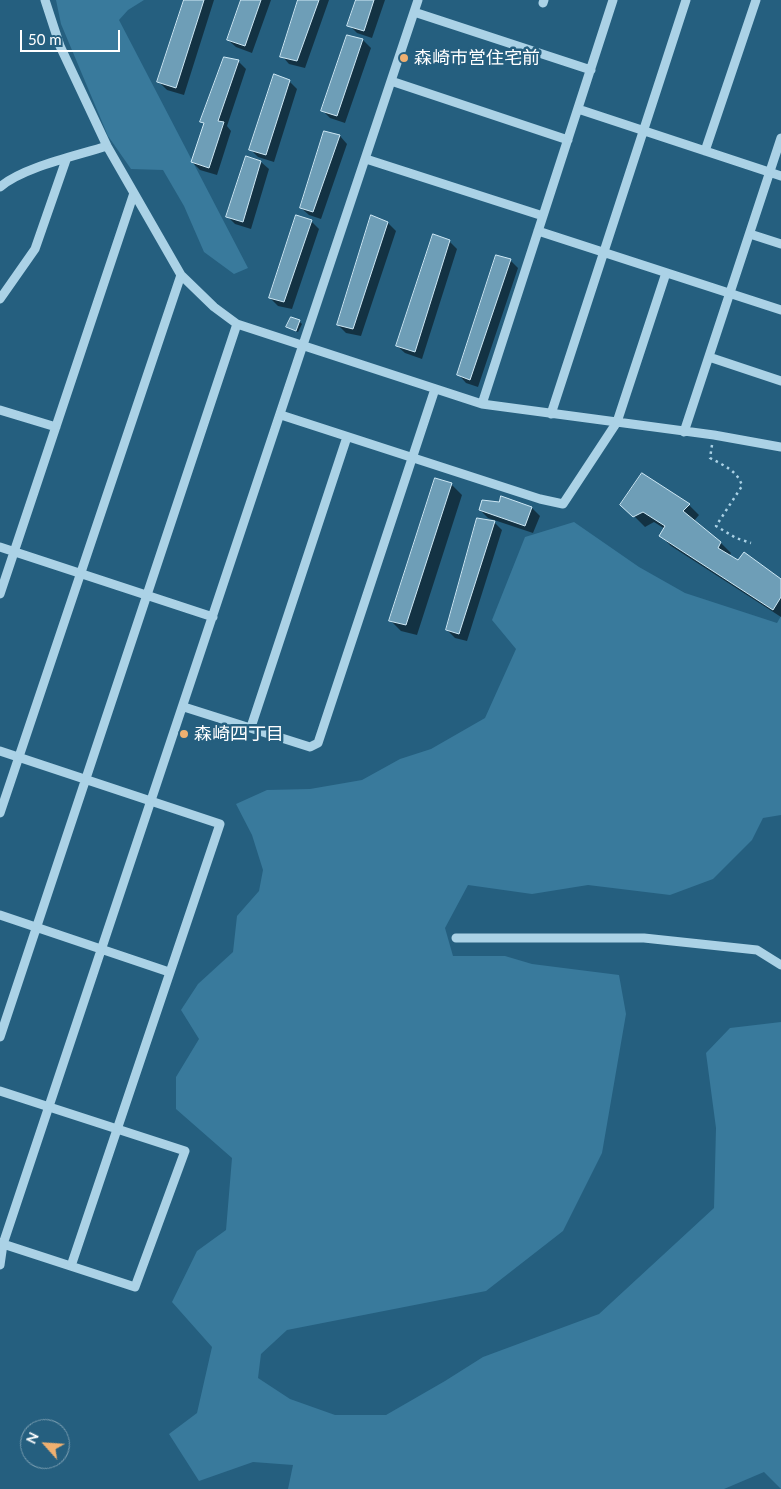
<!DOCTYPE html>
<html>
<head>
<meta charset="utf-8">
<style>
	body { margin:0 }
	#map { position:relative; width:781px; height:1489px; overflow:hidden; background:#255f7f; font-family:Lato,sans-serif }
	canvas { display:block }
	.north { position:absolute; left:20px; top:1419px; width:50px; height:50px; box-sizing:border-box; background:#255f7f; border:1px solid #7c9fb2; border-radius:50%; rotate:296deg; font-size:14px; font-weight:700; line-height:20px; text-align:center; color:#fff }
	.north::after { content:''; display:block; margin:auto; width:18px; height:22px; background:#efb070; clip-path:polygon(50% 0,100% 100%,50% 72%,0 100%) }
	.scale { position:absolute; left:20px; top:30px; width:100px; height:22px; box-sizing:border-box; border:2px solid #fff; border-top:0; padding-left:6px; font-size:15px; line-height:18px; white-space:nowrap; color:#fff; -webkit-text-stroke:4px #255f7f; paint-order:stroke }
</style>
</head>
<body>
<div id="map">
<canvas width="781" height="1489"></canvas>
<div class="north">N</div>
<div class="scale">50 m</div>
</div>
<script>
const ctx = document.querySelector('canvas').getContext('2d');
ctx.lineJoin = 'round';
function paint(path, color) {
  ctx.fillStyle = color;
  ctx.fill(path, 'evenodd');
}
function stroke(path, color, width, dash) {
  ctx.strokeStyle = color;
  ctx.lineWidth = width;
  ctx.lineCap = dash ? 'butt' : 'round';
  ctx.setLineDash(dash || []);
  ctx.stroke(path);
}
function drawText(font, color, halo, rows, align = 'center') {
  ctx.font = font + ' Lato,"Noto Sans JP",sans-serif';
  ctx.lineWidth = 5;
  ctx.setLineDash([]);
  ctx.textBaseline = 'middle';
  ctx.strokeStyle = halo;
  ctx.fillStyle = color;
  for (const [text, x, y, turn = 0] of rows) {
    ctx.save();
    ctx.translate(x, y);
    ctx.rotate((+turn || 0) * Math.PI / 180);
    ctx.textAlign = isNaN(turn) ? turn : align;
    if (halo) ctx.strokeText(text, 0, 0);
    ctx.fillText(text, 0, 0);
    ctx.restore();
  }
}
const green = new Path2D(`
	M56,0H144L128,10L119,20L248,268L234,274L204,252L184,206L163,170L131,169L108,136L61,24Z
	M574,522L639,567L685,593L777,623L781,616V815L763,818L752,840L713,879L670,895L588,885L532,894L468,885L445,928L453,956H505L532,964L619,975L626,1014L602,1153L563,1231L486,1291L287,1330L261,1354L258,1378L290,1399L335,1415H386L445,1381L483,1357L599,1314L714,1208L716,1128L706,1053L730,1028L781,1022V1489L764,1472L724,1489H288L293,1465L253,1462L199,1481L169,1434L197,1413L212,1347L172,1302L197,1251L226,1230L232,1158L176,1109V1077L199,1039L181,1010L198,984L233,952L237,916L259,891L263,870L252,835L236,804L267,790L310,789L362,780L400,759L431,749L485,718L516,649L492,620L525,537Z`);
const shadow = new Path2D(`
	M186,0H214L184,95L167,90L159,82Z
	M242,0H271L252,53L236,47L228,40Z
	M300,0H329L305,68L289,64L282,56Z
	M357,0H385L372,38L357,33L349,25Z
	M348,36L363,40L371,48L345,123L330,118L322,110Z
	M238,61L246,69L227,126L231,131L217,175L200,170L192,162L205,125L201,121Z
	M289,81L297,89L274,162L258,157L250,149Z
	M325,133L340,136L347,144L321,219L309,215L301,208Z
	M261,162L269,169L251,229L235,224L227,216Z
	M311,221L319,229L292,309L278,306L270,298Z
	M388,223L396,231L361,336L346,333L338,325Z
	M449,241L457,249L422,359L405,353L397,346Z
	M510,260L518,268L478,387L466,383L459,375Z
	M299,321L302,324L298,332L288,327Z
	M451,484L462,495L417,635L401,631L390,620Z
	M502,498L532,508L540,516L533,533L488,518L480,510L500,503Z
	M622,504L689,505L699,515L694,521L721,543L731,553L729,556L781,580V617L671,546L661,536L665,529L654,522L645,527Z
	M478,519L495,523L502,530L467,641L455,638L447,630Z`);
const building = new Path2D(`
	M184,0H204L176,88L157,82Z
	M241,0H261L245,46L227,40Z
	M298,0H319L297,61L280,57Z
	M356,0H374L364,31L347,26Z
	M347,35L363,39L337,116L321,111Z
	M224,57L239,60L218,121L224,122L209,168L191,162L204,123L200,122Z
	M274,74L290,80L266,155L249,150Z
	M324,131L340,135L313,212L300,208Z
	M246,156L261,161L243,222L226,217Z
	M296,215L312,220L284,302L269,298Z
	M371,215L388,222L353,329L337,325Z
	M433,234L450,240L415,352L396,346Z
	M496,255L511,259L470,380L457,375Z
	M291,317L300,320L296,331L286,327Z
	M642,473L690,504L683,511L721,542L718,548L738,560L744,552L781,579V597L773,610L659,536L665,526L643,512L633,517L620,505Z
	M435,478L452,483L406,625L389,621Z
	M501,496L532,507L525,526L479,510L482,500L499,502Z
	M477,518L495,521L459,634L446,630Z`);
const path = new Path2D(`
	M712,445L710,458C723,465 738,471 742,486L716,526L736,538L751,543`);
const minor = new Path2D(`
	M45,0L60,46L107,146L181,275L214,307L237,324L482,404L714,435L781,447
	M543,3L544,0
	M414,12L591,70
	M391,81L568,140
	M578,109L781,176
	M705,151L756,0
	M366,159L543,216
	M0,187C23,167 76,156 107,146
	M538,231L781,310
	M750,234L781,244
	M0,299L35,249L66,160
	M709,357L781,381
	M482,404L613,0
	M0,410L56,427
	M551,414L686,0
	M281,415L540,499L563,504L617,422L666,273
	M684,432L781,138
	M0,547L213,617
	M0,594L134,193
	M184,707L310,747L318,743L435,389
	M251,727L347,437
	M0,751L220,824L71,1266
	M0,813L181,275
	M0,915L169,972
	M456,938H644L757,950L781,965
	M0,1037L237,324
	M0,1091L185,1151L135,1287L0,1243
	M0,1265L3,1244L418,0`);
const markers = [
	[404,58,5,"#efb070"],
	[184,734,5,"#efb070"]
];
const poiNames = [
	["森崎市営住宅前",414,58],
	["森崎四丁目",194,734]
];
paint(green, '#397a9c');
paint(shadow, '#0007');
paint(building, '#6e9eb7');
stroke(building, '#cee8f5', 1);
stroke(path, '#abd2e6', 2.5, [2.5, 4]);
stroke(minor, '#abd2e6', 9);
for (const [x, y, r, color] of markers) {
  const dot = new Path2D();
  dot.arc(x, y, r, 0, 2 * Math.PI);
  ctx.fillStyle = color;
  ctx.fill(dot);
  stroke(dot, '#255f7f', 2);
}
drawText('18px', '#fff', '#255f7f', poiNames, 'left');
</script>
</body>
</html>
